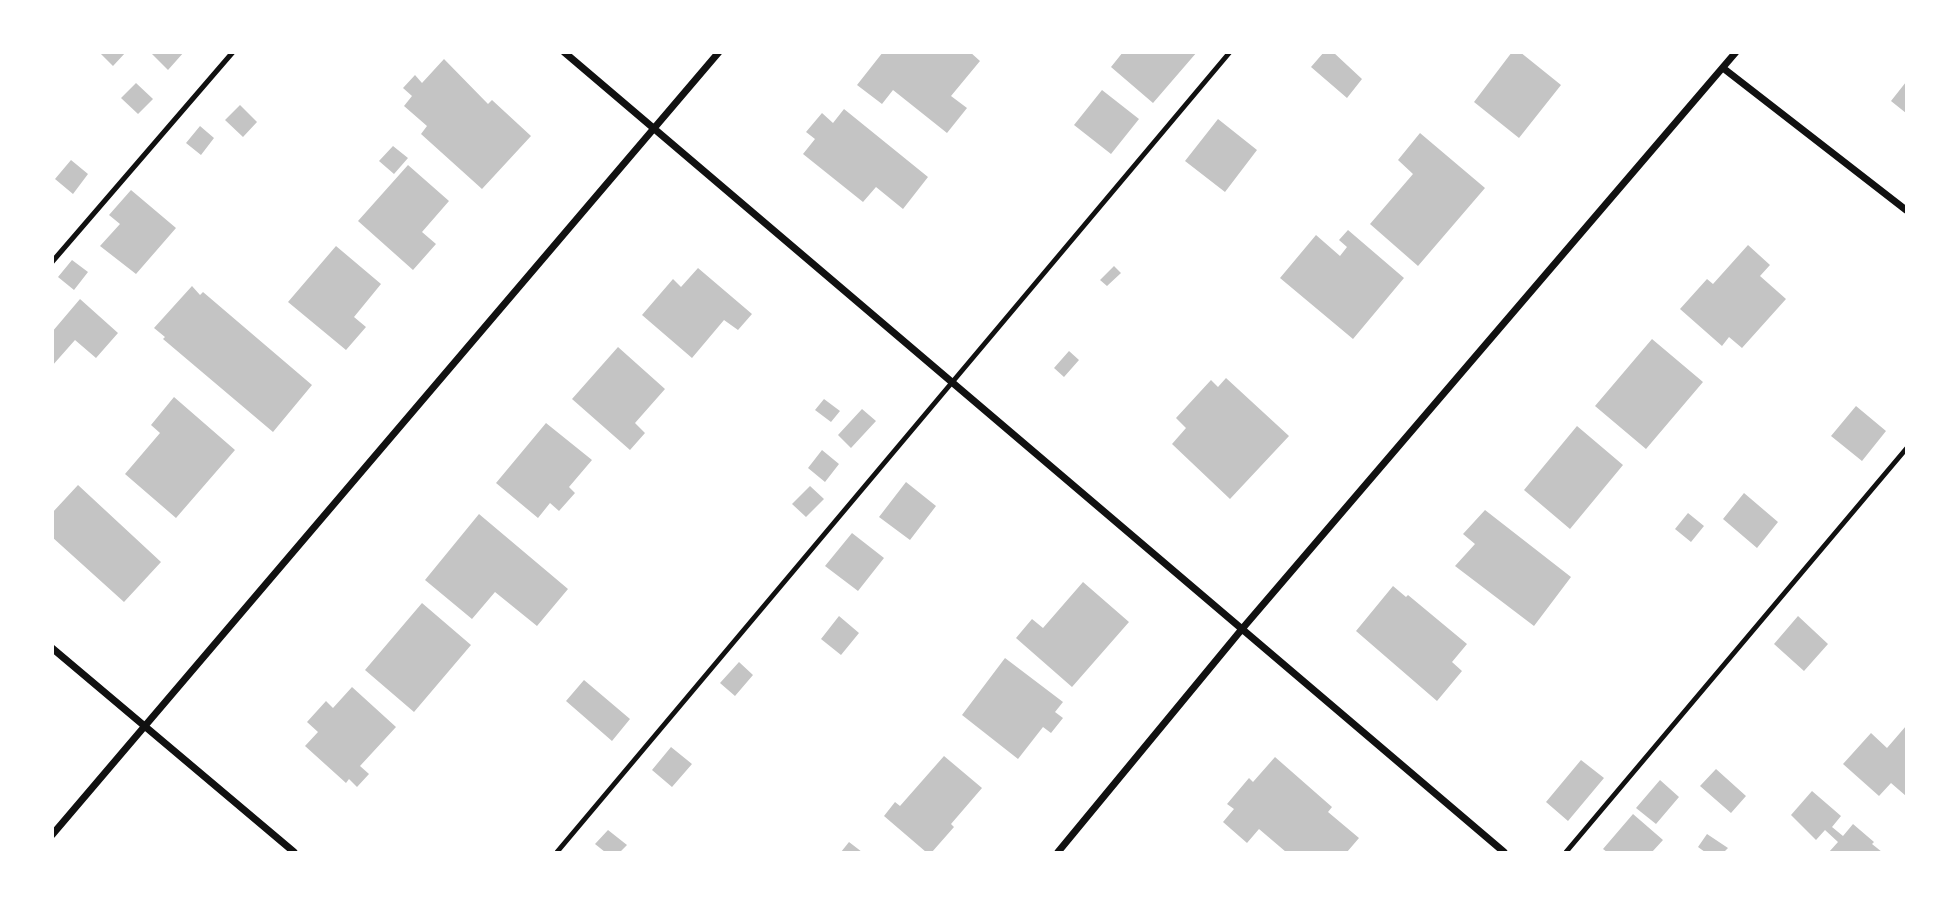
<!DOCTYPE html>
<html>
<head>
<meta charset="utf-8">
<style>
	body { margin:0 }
	#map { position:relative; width:1959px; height:905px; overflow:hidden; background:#fff; font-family:"Roboto Condensed",sans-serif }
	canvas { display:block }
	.frame { position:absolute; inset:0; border:54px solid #fff; pointer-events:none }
</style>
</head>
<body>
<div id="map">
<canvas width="1959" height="905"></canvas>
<div class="frame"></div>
</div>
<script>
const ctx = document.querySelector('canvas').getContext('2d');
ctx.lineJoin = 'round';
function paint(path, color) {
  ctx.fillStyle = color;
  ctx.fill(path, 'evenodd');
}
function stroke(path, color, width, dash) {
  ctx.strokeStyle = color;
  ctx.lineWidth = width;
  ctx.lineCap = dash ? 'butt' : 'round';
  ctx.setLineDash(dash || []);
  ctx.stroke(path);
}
const building = new Path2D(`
	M99,52H126L113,66Z
	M150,52H184L168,70Z
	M883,52H970L980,61L951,96L967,108L947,133L893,90L882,104L857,85Z
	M1123,52H1197L1153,103L1111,67Z
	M1324,52H1333L1362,79L1347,98L1311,67Z
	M1512,52H1520L1561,85L1519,138L1474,102Z
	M444,59L488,104L492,100L531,136L482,189L421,134L427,126L404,106L412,96L403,88L415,75L422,83Z
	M1906,82V113L1891,101Z
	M136,83L153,99L138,114L121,98Z
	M1102,90L1139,119L1111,154L1074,125Z
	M240,105L257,122L243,137L225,120Z
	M844,109L928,177L903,209L876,187L863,202L803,154L815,139L806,132L822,113L833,123Z
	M1218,119L1257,150L1225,192L1185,161Z
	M200,126L214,138L201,155L186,143Z
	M1420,133L1485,188L1418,266L1370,224L1413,174L1398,160Z
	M393,146L408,158L394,174L379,161Z
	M71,160L88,174L73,194L55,179Z
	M408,165L449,201L422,232L436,244L413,270L358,221Z
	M131,190L176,228L136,274L100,246L120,224L109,215Z
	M1348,230L1404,278L1353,339L1280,278L1316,235L1340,256L1347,247L1339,240Z
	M1748,245L1770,265L1760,276L1786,299L1742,348L1729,337L1722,346L1680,309L1707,279L1713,284Z
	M336,246L381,284L354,317L366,327L346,350L288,302Z
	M72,260L88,272L74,290L58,277Z
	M1114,266L1121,273L1107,286L1100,280Z
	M698,268L752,314L738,330L724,320L692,358L642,315L673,279L681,287Z
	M192,286L200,295L203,292L312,385L273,432L163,339L165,337L154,328Z
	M80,299L118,333L96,358L75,340L52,366V332Z
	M1652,339L1703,382L1646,449L1595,406Z
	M618,347L665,389L635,423L645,433L630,450L572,399Z
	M1069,351L1079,360L1064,377L1054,368Z
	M1226,378L1289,436L1230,499L1172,444L1186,428L1176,418L1211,380L1218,387Z
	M174,397L235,450L176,518L125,474L160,433L151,425Z
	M824,399L840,411L831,422L815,410Z
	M1856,406L1886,431L1862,461L1831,436Z
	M862,409L876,421L851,448L838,435Z
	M546,423L592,460L569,487L575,493L559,511L550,503L538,518L496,483Z
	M1577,426L1623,465L1570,529L1524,490Z
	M822,450L839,464L825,482L808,468Z
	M906,482L936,506L910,540L879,517Z
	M78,485L161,562L124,602L52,537V513Z
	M810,486L824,499L806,517L792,504Z
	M1744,493L1778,522L1757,548L1723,519Z
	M1485,510L1571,577L1534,626L1455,566L1475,544L1463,534Z
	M1688,513L1704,526L1691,542L1675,529Z
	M479,514L568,589L537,626L495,592L472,619L425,580Z
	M852,533L884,558L858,591L825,566Z
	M1083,582L1129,622L1072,687L1016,638L1032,619L1043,628Z
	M1393,586L1406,597L1408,595L1467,644L1452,662L1462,671L1437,701L1356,631Z
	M422,603L471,645L414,712L365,670Z
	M839,616L859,633L841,655L821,639Z
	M1798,616L1828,644L1804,671L1774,644Z
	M1005,658L1063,702L1055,712L1063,718L1051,733L1043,727L1018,759L962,715Z
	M739,662L753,675L735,696L720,683Z
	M584,680L630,719L612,741L566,701Z
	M352,687L396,727L360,766L369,774L357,787L349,779L346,783L305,746L318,732L307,722L326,701L333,708Z
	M1906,726V796L1891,783L1879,796L1843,764L1871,733L1887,748Z
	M671,747L692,764L672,787L652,770Z
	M944,756L982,788L951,824L954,827L932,852H926L884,816L895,802L900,806Z
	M1275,757L1332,807L1328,812L1359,838L1347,852H1286L1259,829L1247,843L1223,822L1234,809L1227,804L1249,778L1253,782Z
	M1581,760L1604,778L1568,821L1546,802Z
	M1716,769L1746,796L1731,813L1700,786Z
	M1660,780L1679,797L1656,824L1636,808Z
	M1812,791L1841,816L1832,827L1843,836L1853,824L1874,842L1872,844L1882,852H1829L1838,842L1825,830L1816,840L1791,815Z
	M1633,814L1663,840L1652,852H1607L1603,849Z
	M608,830L627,845L620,852H605L595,844Z
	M1707,834L1728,848L1724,852H1705L1698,847Z
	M849,842L862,852H841Z`);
const service = new Path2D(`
	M52,262L233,52
	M557,852L1230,52
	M1566,852L1906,449`);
const minor = new Path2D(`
	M564,52L1504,852
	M1723,68L1906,210
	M52,648L294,852
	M52,835L719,52
	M1058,852L1242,629L1736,52`);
paint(building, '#c4c4c4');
stroke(service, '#111', 5);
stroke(minor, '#111', 7);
</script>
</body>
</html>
